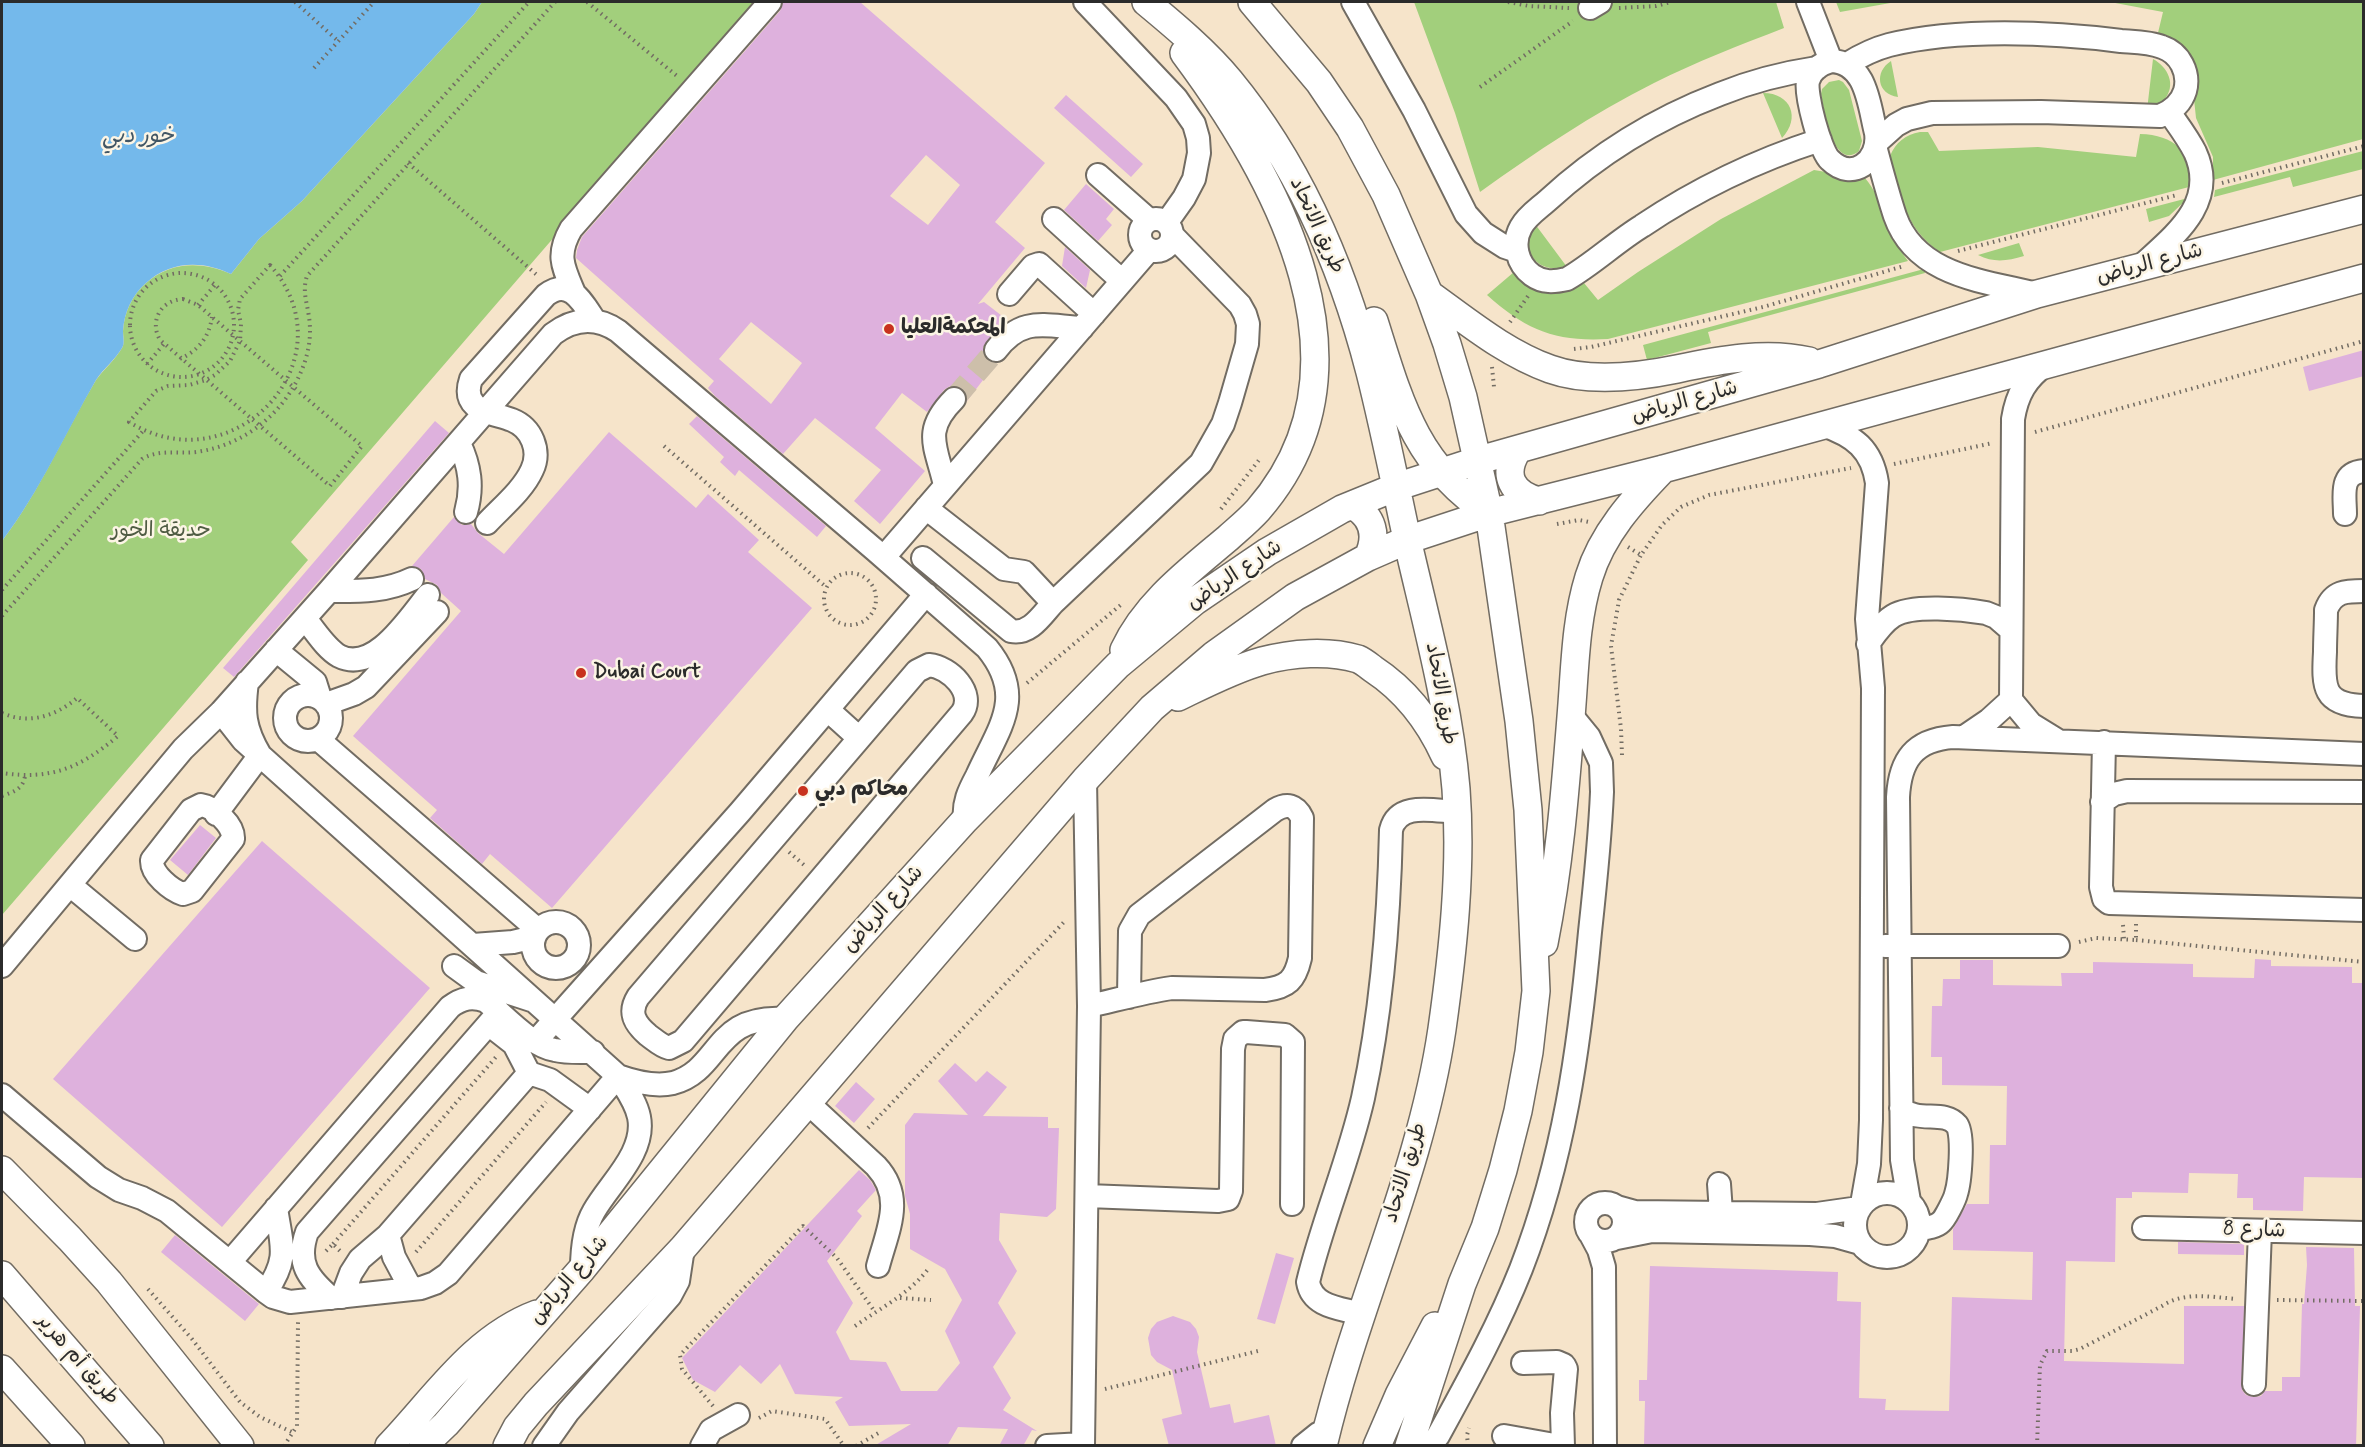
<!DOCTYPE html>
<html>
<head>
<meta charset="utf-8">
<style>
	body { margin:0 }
	#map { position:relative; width:2365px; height:1447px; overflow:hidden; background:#f6e4ca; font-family:Mynerve,sans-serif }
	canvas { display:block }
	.frame { position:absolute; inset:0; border:3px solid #2b2b2b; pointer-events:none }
</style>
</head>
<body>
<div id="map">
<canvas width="2365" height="1447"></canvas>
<div class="frame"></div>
</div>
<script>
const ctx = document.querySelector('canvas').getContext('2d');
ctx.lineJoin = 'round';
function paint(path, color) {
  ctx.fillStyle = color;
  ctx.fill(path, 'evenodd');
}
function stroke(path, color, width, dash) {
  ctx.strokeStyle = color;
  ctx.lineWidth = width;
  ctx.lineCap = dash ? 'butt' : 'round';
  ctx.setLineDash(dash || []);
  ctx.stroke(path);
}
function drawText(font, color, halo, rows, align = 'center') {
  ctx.font = font + ' Mynerve,"Playpen Sans Arabic",sans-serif';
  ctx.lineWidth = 5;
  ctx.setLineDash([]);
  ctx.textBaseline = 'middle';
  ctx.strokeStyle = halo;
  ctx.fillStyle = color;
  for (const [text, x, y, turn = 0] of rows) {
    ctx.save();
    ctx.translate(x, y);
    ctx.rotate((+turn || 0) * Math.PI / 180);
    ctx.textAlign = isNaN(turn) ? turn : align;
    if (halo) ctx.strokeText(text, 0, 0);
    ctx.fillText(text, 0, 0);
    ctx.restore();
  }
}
const green = new Path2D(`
	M482,2H757L291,542L308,560L2,915V541C40,491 64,434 96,380C104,369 115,360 122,348C125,344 123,336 123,331C124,313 132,295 146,283C171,261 202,261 231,274L259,239L302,201L474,14Z
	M1414,2H1776L1784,28C1740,45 1696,62 1654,83C1592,114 1536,152 1480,192L1455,113Z
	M1836,2H1896L1840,12Z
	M2110,2H2363V139L2213,180V157L2196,118L2194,99L2157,37L2163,12Z
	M2153,59C2168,67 2177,85 2164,100C2160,105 2153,107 2147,110Z
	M1891,61L1898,97C1877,94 1874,72 1891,61Z
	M1839,80L1843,82L1849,90L1862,141L1859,151C1833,172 1824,110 1821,94L1822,89L1829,82Z
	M1763,93C1791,93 1801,118 1782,138Z
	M1920,132H1928L1939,151L2038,147L2136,157L2140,134C2174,135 2193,151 2189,187L1940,252C1904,228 1901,195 1890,156C1896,142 1905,135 1920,132Z
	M2363,151V169L2293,187L2290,177L2214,197L2215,190Z
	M1814,170L1826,172L1842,179L1865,178C1886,203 1888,235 1908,261L1608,339C1555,342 1526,330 1487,295L1514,272C1534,293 1559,296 1584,283L1598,300L1638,272L1721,219Z
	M2188,198L2169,216L2149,222L2146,209Z
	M1535,224L1567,267C1537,275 1518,250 1535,224Z
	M2019,243L2024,256C2007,261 1994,263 1978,255Z
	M1924,269L1925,273L1708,332L1711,343L1647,360L1643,345Z`);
const water = new Path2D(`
	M2,2H482L474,14L302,201L259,239L231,274C202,260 170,261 146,283C132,295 124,313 123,331C123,337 125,344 122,348C115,360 103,369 96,380C65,434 40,491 2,541Z`);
const building = new Path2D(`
	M783,2H860L1045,163L995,222L1025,248L978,304L984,302L1006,319L983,347V354L987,360L996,363L967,401V394L962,389L950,386L944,390L927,412L902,393L875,428L925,471L880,524L854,501L881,470L815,418L783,454L715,396L708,388L714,381L576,258L577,250L582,237L780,11ZM926,155L960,185L928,225L890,196ZM751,322L802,363L771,404L719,359Z
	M1066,95L1143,164L1131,177L1054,108Z
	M1086,184L1114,209L1106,219L1112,225L1098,241L1064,210Z
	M1065,247L1090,270L1086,288L1062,266Z
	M2364,350V376L2309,391L2303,367Z
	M697,416L826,526L817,537L739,470L735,476L720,462L724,457L689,424Z
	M435,421L449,433L234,677L223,668Z
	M609,432L696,508L708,494L759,540L748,552L812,608L552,908L490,854L482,864L430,818L437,810L353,736L461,611L441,593L437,585L425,579L421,569L412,566L454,517L462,525L471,524L478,533L504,554Z
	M200,825L216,838L188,875L170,860Z
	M262,841L430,988L222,1227L53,1079Z
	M2255,959L2271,960V966L2352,967V983H2364V1178L2304,1177L2303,1211L2253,1210V1198H2237L2238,1174L2189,1173L2188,1193L2132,1192V1198H2116L2115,1262L2066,1261L2064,1361L2184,1364V1306H2244L2242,1390L2246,1395L2254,1397L2261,1396L2265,1391H2282V1377H2300L2302,1304H2304L2307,1265L2306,1247L2354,1248L2355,1306H2360L2356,1446H1644L1645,1401H1639V1380H1647L1650,1266L1838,1272L1837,1301L1861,1302L1859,1398L1886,1399L1885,1410L1949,1411L1952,1297L2032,1300L2033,1252L1953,1250V1229L1967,1204H1989L1990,1145H2006L2007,1086L1942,1085V1057H1931L1932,1006H1942L1943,979H1960V960H1993V985L2062,986L2061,973H2093V962L2193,964V977L2254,978Z
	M955,1063L976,1082L987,1071L1007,1087L983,1116L1048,1117V1128H1059L1056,1209L1047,1217L1000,1213L999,1240L1017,1271L998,1303L1016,1333L993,1367L1011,1398L1003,1410L1037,1431L1032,1430L1023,1446H999L1008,1429L958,1427L947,1446H874L911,1424L849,1426L835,1402L843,1397L795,1394L780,1364L761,1384L740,1365L715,1392L693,1380L682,1358L859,1170L870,1180L876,1190L857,1211L862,1216L827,1261L853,1303L836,1332L850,1360L886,1362L901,1391H937L960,1363L945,1331L962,1300L945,1269L910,1249V1214L905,1196V1125L914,1113L968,1115L938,1081Z
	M856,1082L875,1099L854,1123L835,1106Z
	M175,1235L259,1304L245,1321L161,1252Z
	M2178,1242L2244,1244V1255L2178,1254Z
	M1276,1253L1294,1258L1275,1324L1257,1319Z
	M1173,1316L1190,1322L1196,1329L1199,1337L1197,1352L1210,1408L1230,1404L1234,1423L1269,1415L1276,1446H1169L1162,1419L1182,1414L1172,1370L1157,1362L1151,1355L1148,1338L1151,1329L1157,1322Z`);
const minorTunnel = new Path2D(`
	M954,399L996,350`);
const path = new Path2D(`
	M295,2L338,41
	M587,2L677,76
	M1508,2L1529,6L1569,8
	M1619,8L1656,6L1671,2
	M314,68L374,2
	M1480,87L1573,21
	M408,163L537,275
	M2222,183L2364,146
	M1958,251L2177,195
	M270,265C353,359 234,487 129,422L156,391L168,386L189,385L206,380L215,375L230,361L240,341L241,324L238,310L240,299Z
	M130 325a52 52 0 1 1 104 0a52 52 0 1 1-104 0Z
	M280,276L529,2
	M183,299L198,305L362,446L330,486L160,340C149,321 161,300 183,299Z
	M198,305L215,285
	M1510,322L1528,296
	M1574,349L1591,347L1763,307L1904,266
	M180,359C199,350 209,337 212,317
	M147,364L164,344
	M1492,367L1494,387
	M2035,432L2364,341
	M664,446L826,587
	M1894,464L1993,443
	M1221,509L1259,460
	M1557,524L1579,520L1589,522
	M1628,547L1641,555L1662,525L1681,507L1709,495L1851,468
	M824 599a26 26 0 1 1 52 0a26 26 0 1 1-52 0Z
	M2,590L143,431
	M2,616L142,459C159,449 177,454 196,452C248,445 291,408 306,358C310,345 311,330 309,317C307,302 302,291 307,276L555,2
	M1027,683L1123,603
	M2,713C29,725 56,716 77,698L118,736C80,768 52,780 2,773
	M1622,755L1621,729L1611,646L1619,600L1641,555
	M2,796C13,792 24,789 25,775
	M789,852L804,865
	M2123,925L2124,939
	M2136,940L2364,962
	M2079,942L2096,938L2136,940V923
	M868,1128L1065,921
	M333,1244L496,1057
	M326,1251L333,1244L340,1251
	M416,1252L546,1102
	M148,1289L192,1339L240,1402L260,1417L294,1433
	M900,1298L931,1300
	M2277,1300L2364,1301
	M855,1326C882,1307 909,1294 929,1268
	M1105,1389L1258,1351
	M713,1406L682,1369L680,1355L803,1226L837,1258L875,1312
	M759,1418L772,1411L825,1419L844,1446
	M284,1446L297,1426L298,1321
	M856,1446L882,1431
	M1468,1446L1467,1435L1469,1428
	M2037,1446L2040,1365L2047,1351H2072L2080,1349L2162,1306C2185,1291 2210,1297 2237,1299`);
const minor = new Path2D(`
	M1085,2L1176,98L1194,124L1198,138L1199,153L1194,179L1184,198L1167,222
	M1353,2L1414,110L1466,214L1483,233L1505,247L1517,251
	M1808,2L1831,61
	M1590,8L1600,2
	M1831,61C1867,62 1869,106 1876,133C1880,161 1852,182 1830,160C1820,151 1805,94 1808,81C1811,70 1821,64 1831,61Z
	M1847,64C1860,56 1874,49 1889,45C1958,28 2051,32 2121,41C2134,42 2150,42 2162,47C2180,53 2190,73 2185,91C2181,104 2172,111 2160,116L2041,112L1932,113L1907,119L1896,125L1877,142
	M1817,68C1784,73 1752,81 1720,94C1657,118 1597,155 1547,201C1538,209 1527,216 1521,227C1512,243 1517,264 1532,275C1543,283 1554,282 1567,279C1593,264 1616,242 1642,226C1697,189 1758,160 1820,140
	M1876,150C1882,172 1888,195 1895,216C1916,276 1984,281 2037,294
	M1098,175L1149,220
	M1140 235a16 16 0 1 1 32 0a16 16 0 1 1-32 0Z
	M1054,219L1122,281
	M2139,268C2172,237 2219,204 2195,152C2188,138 2178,125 2169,112
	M574,293C563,267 556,255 571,229L770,2
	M1009,294L1033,266L1039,264L1094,314
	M996,350C1022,316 1044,326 1082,328
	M2046,364C2026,379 2017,394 2013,419L2011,700L2031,724L2057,740
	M1823,425C1854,436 1872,449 1877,483L1867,619L1873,688L1871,1120L1869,1164L1862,1204
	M459,443C470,466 473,487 466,512
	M945,485C936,446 922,431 954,399
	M926,508L1004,569L1024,572L1053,603
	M2345,514C2345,495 2339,473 2364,471
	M487,523C502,507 523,490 532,470C541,451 532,428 512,420C491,412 460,411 471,379L546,295C570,277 583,303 595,321
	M884,557L1149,250
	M923,558L1011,631C1030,635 1042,615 1053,603L1201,463L1223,424L1230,403L1247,344L1248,324L1245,314L1240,305L1173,236
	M329,591C359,591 385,592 412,579
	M2364,591C2346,591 2333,591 2326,610C2326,624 2325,638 2325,652C2323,687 2323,705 2364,706
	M305,619C315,630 325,648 339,656C374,674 409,618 428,595
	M1868,644C1875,634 1882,623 1893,616C1912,604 1963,609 1986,613L1996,617L2011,630
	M276,650L315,682L320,698
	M929,665C950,667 976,693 962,713L683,1041L669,1048C661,1046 655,1040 648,1035C635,1024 628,1013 638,997L917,671Z
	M285 718a23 23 0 1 1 46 0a23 23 0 1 1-46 0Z
	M326,704L354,694L366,687L437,612
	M828,710L859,738
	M221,712L243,740L618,1076C626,1089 636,1102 639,1117C646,1152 610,1183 594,1211C584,1228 582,1249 582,1269
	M1964,737L1989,720L2011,700
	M318,739L538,930
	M2104,742L2101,887L2104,899L2109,903L2364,910
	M2102,802L2114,794L2127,791L2364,792
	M201,805C214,807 234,825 233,839L192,891L183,894C171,890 151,874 152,860L191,810Z
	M216,814L260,755C244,728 243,712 247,682
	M70,885L135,939
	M533 945a23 23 0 1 1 46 0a23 23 0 1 1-46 0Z
	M473,945L513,942L534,937
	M1885,946H2058
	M2,966L183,749L221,712L329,591L553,334C574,318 596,316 618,331L875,550L987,648C1027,697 999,727 977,776C969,791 963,803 965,820
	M454,966L476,982L531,1000
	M1089,1006C1116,1000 1144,992 1172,988L1265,990C1288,987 1295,980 1300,958L1302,818C1296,805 1287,803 1275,810L1139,915L1130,931L1129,997
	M491,1026L514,1044L529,1073L550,1080L590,1109
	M535,1042L740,812L926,594
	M618,1076C635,1082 655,1087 673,1083C721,1070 713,1014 785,1019
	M2,1095L98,1177L119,1190L142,1198L167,1211L266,1292L273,1297L290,1302L421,1288L435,1283L448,1274L618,1076
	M808,1103L876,1166C905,1197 888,1229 878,1266
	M1901,1108C1918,1124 1944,1109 1957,1125C1964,1134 1960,1182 1956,1194C1955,1199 1945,1219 1941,1222C1936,1227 1927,1228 1919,1229
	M1719,1184L1721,1212
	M1855 1225a32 32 0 1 1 64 0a32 32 0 1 1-64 0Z
	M1087,1196L1218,1201L1228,1199L1231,1191L1233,1049L1235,1039L1243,1032H1246L1285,1035L1293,1042L1292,1204
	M1909,1201L1902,1160L1898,797C1900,760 1914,740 1953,737L2364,754
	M1586 1222a19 19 0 1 1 38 0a19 19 0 1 1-38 0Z
	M1617,1207L1635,1212L1817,1214L1859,1208
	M2144,1228L2364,1233
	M388,1235L394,1257L411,1289
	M1591,1235L1599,1250L1604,1267L1605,1446
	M1617,1238L1652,1231L1810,1234L1835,1236L1860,1243
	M230,1262L450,1007C462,998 472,996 486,1001C505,1016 531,1046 555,1050C567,1053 581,1052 593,1052
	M266,1292C289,1258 282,1247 276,1208
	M342,1297L351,1273L360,1259L388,1235L529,1073
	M331,1298C308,1278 296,1263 307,1232L499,1012
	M1361,1314C1340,1308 1312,1307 1308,1282C1323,1220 1349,1160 1363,1098C1382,1010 1389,920 1391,830C1398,801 1434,811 1457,812
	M1523,1363L1557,1362L1564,1365L1566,1369L1562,1413L1563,1446
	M2254,1384L2260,1231
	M1504,1436L1560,1446
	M544,1446L568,1412L670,1296L678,1281L683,1248
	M702,1446L711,1430L738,1415
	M1047,1446L1083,1444
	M1083,1446L1089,1006L1085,780
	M1303,1446L1318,1434L1326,1431
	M1429,1446L1438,1436C1468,1381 1498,1327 1521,1269C1564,1158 1579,1050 1590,932C1595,886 1600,839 1602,792L1601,763L1589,737L1571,715`);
const major = new Path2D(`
	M1146,2C1175,26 1206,52 1230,81C1299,165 1343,268 1370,372C1384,427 1395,483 1407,539C1426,622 1449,704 1456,789C1462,868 1453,951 1442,1029C1421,1172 1356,1305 1323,1446
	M1252,2L1319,82L1350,128L1386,195L1429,294L1447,344L1463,397L1489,513L1519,721L1528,810L1536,991L1529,1052L1518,1111L1503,1170L1485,1228L1462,1284L1409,1446
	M1429,294C1467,321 1505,353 1550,369C1589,383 1638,377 1677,369C1719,360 1767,351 1809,361
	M1374,321C1399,400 1415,465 1489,513
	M1517,451C1502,475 1512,494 1539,501
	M1352,505C1373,516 1378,536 1368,557
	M1124,650C1146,603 1189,571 1228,538C1238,529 1249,520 1258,510C1382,368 1278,179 1184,53
	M1178,697C1205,684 1234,669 1262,661C1292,653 1328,650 1358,659C1363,661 1369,666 1373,669C1405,690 1429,721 1445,756
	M1544,943C1559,868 1565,793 1571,717C1575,670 1575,622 1589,577C1602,534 1633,500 1663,469
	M2,1170L70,1239L109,1282L240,1446
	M2,1275L150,1446
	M2,1369L71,1446
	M389,1446C435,1398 473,1338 537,1314
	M423,1446L446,1424L582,1269L785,1019L965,820L1118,665L1195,601L1267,552L1342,509L1396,487L1476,461L1819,364L2037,294L2364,209
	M507,1446L517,1427L536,1404L683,1248L1085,780L1152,708L1214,655L1295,597L1368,557L1407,540L1489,513L1663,469L2364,278
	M1377,1446L1399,1395L1435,1326`);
const markers = [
	[889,329,6,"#c8321e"],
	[581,673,6,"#c8321e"],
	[803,791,6,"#c8321e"]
];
const streetNames = [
	["طريق الاتحاد",1316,226,65],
	["شارع الرياض",2150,265,-15],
	["شارع الرياض",1685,403,-16],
	["شارع الرياض",1235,576,-34],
	["طريق الاتحاد",1440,694,80],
	["شارع الرياض",884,910,-48],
	["طريق الاتحاد",1406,1173,-73],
	["شارع 8",2254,1231,2],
	["شارع الرياض",570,1281,-50],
	["طريق أم هرير",77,1360,49]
];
const poiNames = [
	["المحكمةالعليا",901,329],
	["Dubai Court",593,673],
	["محاكم دبي",815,791]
];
const parkNames = [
	["حديقة الخور",161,532]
];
const waterNames = [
	["خور دبي",138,137]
];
paint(green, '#a2cf7c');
paint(water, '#74b9eb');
paint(building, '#deb1dd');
stroke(minorTunnel, '#cdbfaa', 22, [22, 11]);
stroke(minor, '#726c63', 26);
stroke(major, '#726c63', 30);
stroke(path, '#726c63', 4, [1.5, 4.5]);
stroke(minor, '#fff', 22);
stroke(major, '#fff', 27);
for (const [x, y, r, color] of markers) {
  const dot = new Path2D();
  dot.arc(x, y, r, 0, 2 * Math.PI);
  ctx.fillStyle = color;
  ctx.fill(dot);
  stroke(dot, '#fcf5e5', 2);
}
drawText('21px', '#2b2b2b', '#fcf5e5', streetNames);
drawText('bold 21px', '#2b2b2b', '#fcf5e5', poiNames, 'left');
drawText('21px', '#4f5c43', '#fcf5e5', parkNames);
drawText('italic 22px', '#415665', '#fcf5e5', waterNames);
</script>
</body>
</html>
